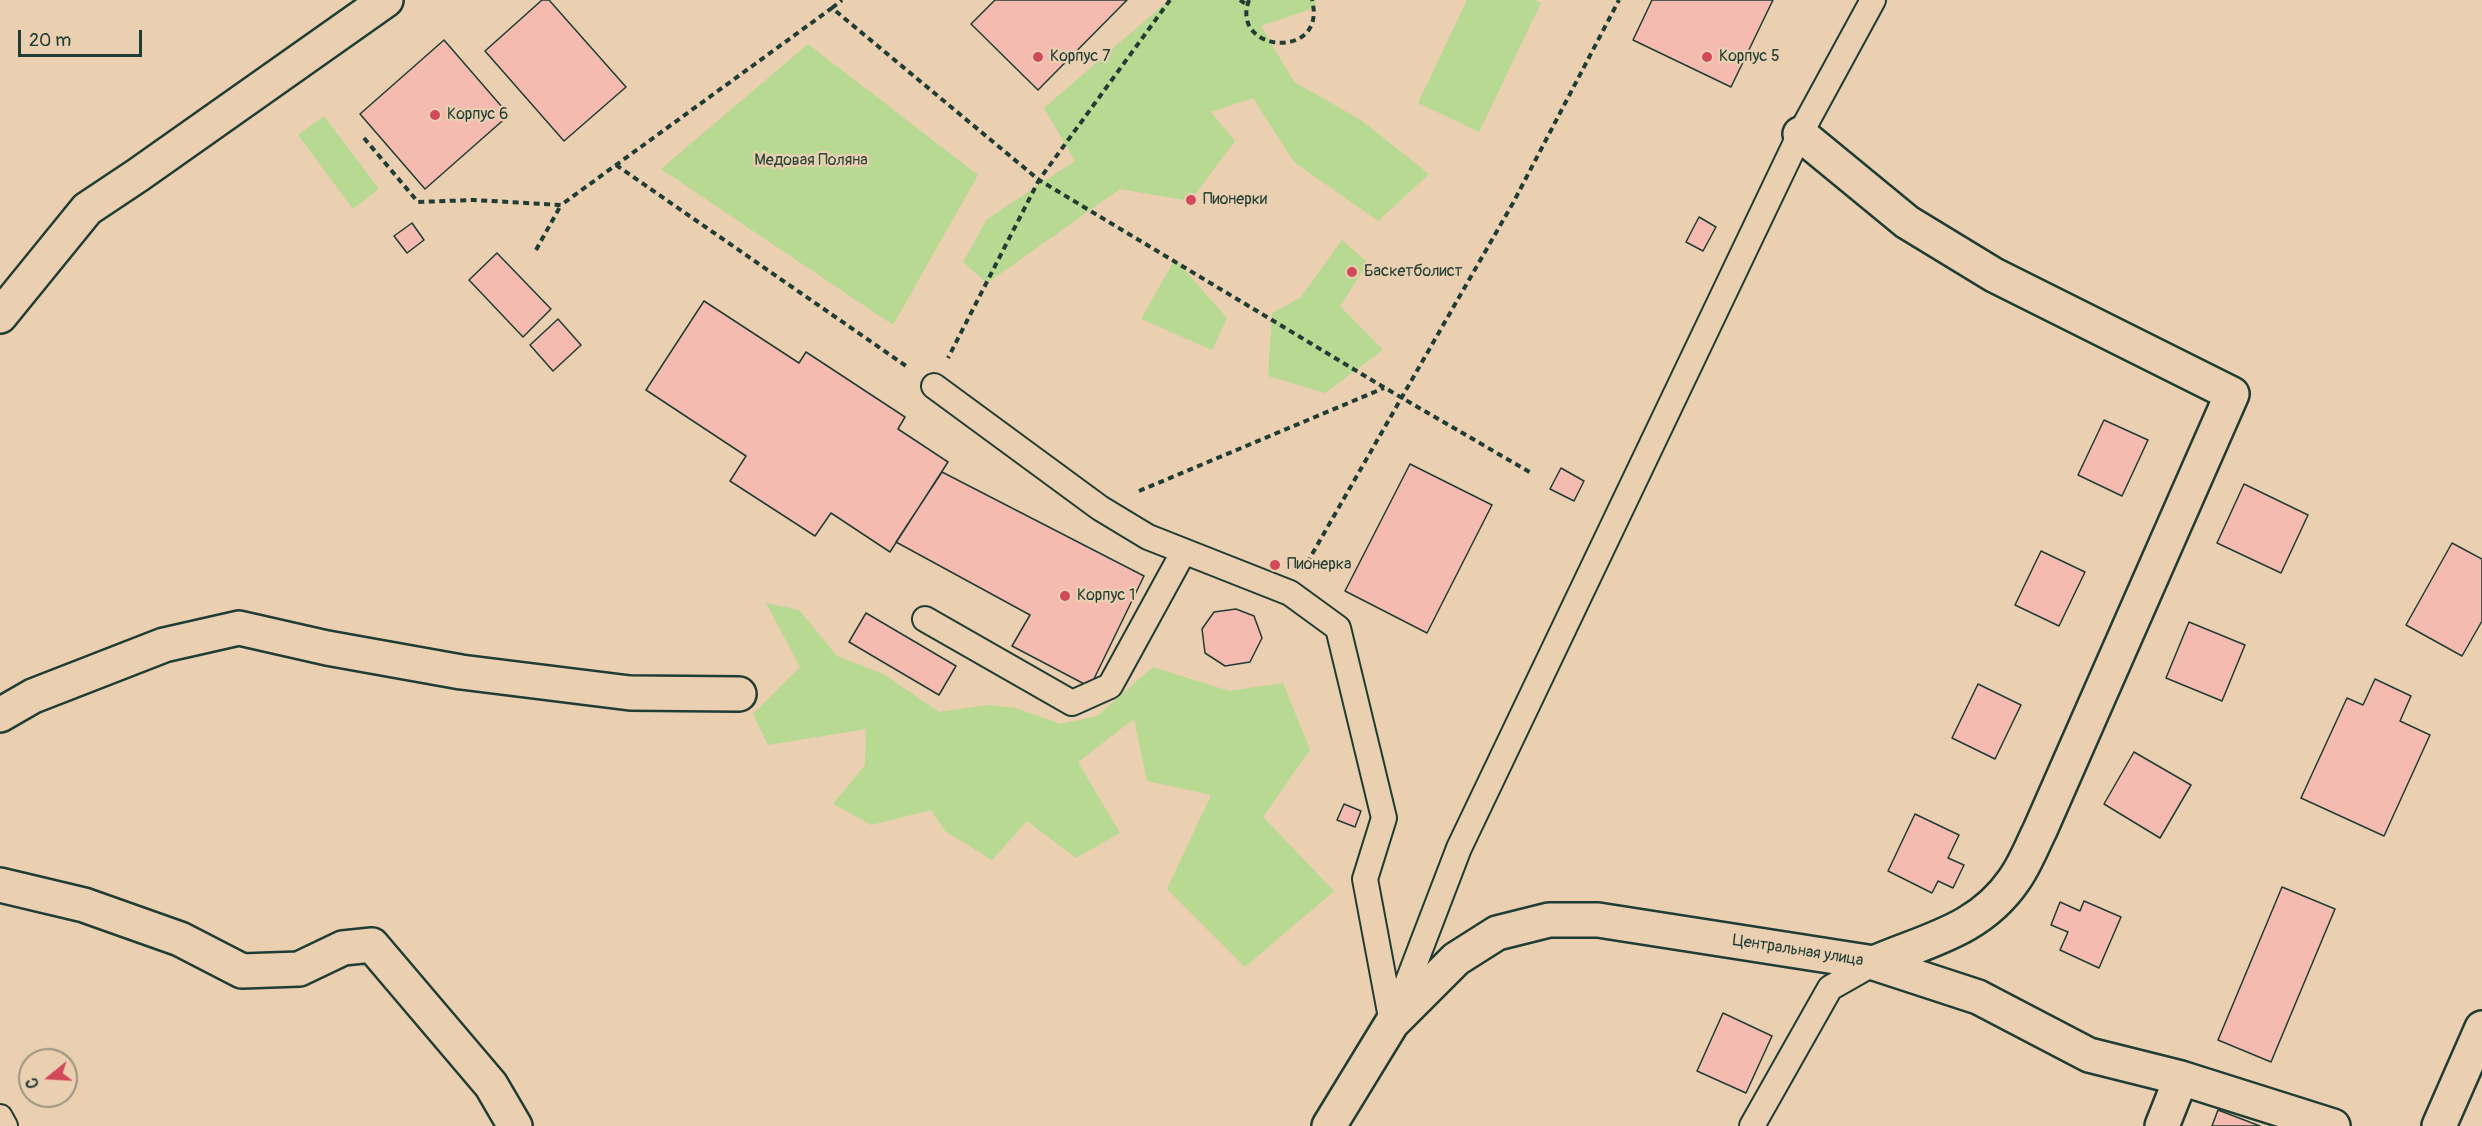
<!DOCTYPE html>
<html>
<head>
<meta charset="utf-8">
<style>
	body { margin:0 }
	#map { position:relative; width:2482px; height:1126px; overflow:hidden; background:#eacfb1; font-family:Pangolin,sans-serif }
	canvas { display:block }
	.north { position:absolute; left:18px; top:1048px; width:60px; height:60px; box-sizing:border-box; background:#eacfb1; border:2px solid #99957f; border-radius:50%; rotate:252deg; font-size:16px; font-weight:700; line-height:24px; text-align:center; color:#1f3d34 }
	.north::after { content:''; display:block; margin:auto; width:21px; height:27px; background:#d1495b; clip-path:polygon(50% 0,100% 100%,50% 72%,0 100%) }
	.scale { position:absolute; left:18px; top:30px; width:124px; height:27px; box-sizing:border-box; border:3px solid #1f3d34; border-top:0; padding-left:8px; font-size:18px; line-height:21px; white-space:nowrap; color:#1f3d34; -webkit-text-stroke:4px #eacfb1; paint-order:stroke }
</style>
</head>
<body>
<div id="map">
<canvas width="2482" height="1126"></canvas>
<div class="north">С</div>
<div class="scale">20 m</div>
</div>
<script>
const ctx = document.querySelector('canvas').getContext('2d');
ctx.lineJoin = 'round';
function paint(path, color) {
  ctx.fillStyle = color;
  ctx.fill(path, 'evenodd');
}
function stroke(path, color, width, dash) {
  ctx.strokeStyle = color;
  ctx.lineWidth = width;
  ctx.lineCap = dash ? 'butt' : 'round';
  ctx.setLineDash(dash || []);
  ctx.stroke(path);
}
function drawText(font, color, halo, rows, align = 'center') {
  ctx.font = font + ' Pangolin,sans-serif';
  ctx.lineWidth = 4.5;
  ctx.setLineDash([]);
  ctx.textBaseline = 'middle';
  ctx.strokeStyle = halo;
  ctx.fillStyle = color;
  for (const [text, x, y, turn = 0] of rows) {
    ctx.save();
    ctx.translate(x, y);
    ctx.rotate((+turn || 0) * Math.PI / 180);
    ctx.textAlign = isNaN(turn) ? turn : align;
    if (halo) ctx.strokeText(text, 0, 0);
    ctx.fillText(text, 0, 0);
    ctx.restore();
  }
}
const green = new Path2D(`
	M1169,0H1316L1314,8L1261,26L1294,82L1361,120L1429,174L1378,221L1294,162L1253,98L1211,112L1235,141L1190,201L1120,189L987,283L963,262L987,219L1075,161L1044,108Z
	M1467,0H1534L1541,3L1479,132L1418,103Z
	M808,44L978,175L893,325L661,169Z
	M324,116L379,189L353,209L298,135Z
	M1342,240L1368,263L1340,306L1383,350L1325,393L1268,376L1272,313L1300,298Z
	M1175,259L1227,318L1212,350L1141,319Z
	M766,603L799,610L837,656L885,675L939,712L987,705L1016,708L1060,724L1097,716L1153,667L1229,691L1283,683L1310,750L1263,817L1334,891L1245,967L1167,889L1211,795L1147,781L1134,719L1078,762L1120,833L1076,858L1027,821L992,860L945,831L931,810L871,825L833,804L865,765L866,729L768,745L753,714L800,667Z`);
const building = new Path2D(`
	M542,0H549L626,87L564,141L485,51Z
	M995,0H1127L1038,90L971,24Z
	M1652,0H1773L1731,87L1633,40Z
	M444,40L509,115L425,189L360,114Z
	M1699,217L1716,227L1703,251L1686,242Z
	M412,223L424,240L407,253L394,236Z
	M497,253L551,309L523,337L469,280Z
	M704,301L799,363L806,352L905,417L898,429L948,462L890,552L831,513L815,536L730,481L746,456L646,390Z
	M558,319L581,345L553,371L530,345Z
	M2104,420L2148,440L2122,496L2078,475Z
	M1410,464L1492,505L1427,633L1345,591Z
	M1561,468L1584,481L1574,501L1550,489Z
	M942,472L1144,576L1090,687L1012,646L1030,615L896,542Z
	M2244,484L2308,515L2281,573L2217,543Z
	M2452,543L2482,559V621L2462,656L2406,625Z
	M2041,551L2085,572L2059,626L2015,605Z
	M1236,609L1254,616L1262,638L1250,662L1225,666L1205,653L1202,629L1214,612Z
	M866,613L956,666L939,695L849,642Z
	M2189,622L2245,645L2222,701L2166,678Z
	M2375,679L2411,696L2400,721L2430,735L2384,836L2301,798L2347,698L2363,705Z
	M1978,684L2021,705L1995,759L1952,738Z
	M2134,752L2191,785L2160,838L2104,804Z
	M1344,804L1361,811L1355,827L1337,820Z
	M1915,814L1959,835L1948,858L1964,865L1953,888L1938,881L1932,893L1888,871Z
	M2282,887L2335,909L2271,1062L2218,1040Z
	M2084,901L2121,917L2099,968L2060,950L2068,932L2051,925L2060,902L2080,911Z
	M1723,1013L1772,1036L1746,1093L1697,1071Z
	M2218,1110L2260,1126H2212Z`);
const path = new Path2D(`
	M1170,0L1039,180L1385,388L1533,474
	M1240,0L1247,5
	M1249,0C1229,53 1328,61 1312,0
	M832,8L842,0
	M364,138L418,202L474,200L561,205L832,8L1039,180L948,358
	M616,165L909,368
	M536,250L561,205
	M1139,491L1384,388
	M1307,563L1513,203L1619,0`);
const service = new Path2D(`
	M934,386L1100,508L1148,537L1290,593L1338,628L1384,818L1365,879L1392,1023
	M925,619L1072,703L1110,686L1184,551
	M1395,1015L1459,848L1800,134L1873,0
	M0,1117L5,1126
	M1752,1126L1830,988L1874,963`);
const minor = new Path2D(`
	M1800,134L1907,222L1994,275L2232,394L2040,830C2032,846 2025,865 2014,880C1979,931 1927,940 1874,963
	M0,316L87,209L138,175L386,0
	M0,715L33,696L164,645L239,628L327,648L461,672L630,693L739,694
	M0,885L84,905L180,939L242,971L299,969L343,948L372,945L491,1085L515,1126
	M1329,1126L1392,1023L1456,959L1497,933L1549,920H1598L1874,963L1978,997L2089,1055L2181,1078L2333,1126
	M2162,1126L2181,1078
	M2439,1126L2482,1028`);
const markers = [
	[1038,57,6,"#d1495b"],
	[1707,57,6,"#d1495b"],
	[435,115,6,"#d1495b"],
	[1191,200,6,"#d1495b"],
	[1352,272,6,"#d1495b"],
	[1275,565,6,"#d1495b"],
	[1065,596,6,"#d1495b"]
];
const poiNames = [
	["Корпус 7",1050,57],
	["Корпус 5",1719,57],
	["Корпус 6",447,115],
	["Пионерки",1203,200],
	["Баскетболист",1364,272],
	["Пионерка",1287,565],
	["Корпус 1",1077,596]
];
const parkNames = [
	["Медовая Поляна",811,161]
];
const streetNames = [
	["Центральная улица",1798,951,9]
];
paint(green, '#b8d992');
paint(building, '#f5bab0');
stroke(building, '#1f3d34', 1.5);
stroke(service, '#1f3d34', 28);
stroke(minor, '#1f3d34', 38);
stroke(path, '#1f3d34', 4, [6, 4.5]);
stroke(service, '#eacfb1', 24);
stroke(minor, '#eacfb1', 33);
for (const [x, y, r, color] of markers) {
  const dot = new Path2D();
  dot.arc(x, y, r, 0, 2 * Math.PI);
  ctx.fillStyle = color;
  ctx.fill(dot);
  stroke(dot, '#eacfb1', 2);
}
drawText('16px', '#1f3d34', '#eacfb1', poiNames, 'left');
drawText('16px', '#274539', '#eacfb1', parkNames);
drawText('16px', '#1f3d34', '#eacfb1', streetNames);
</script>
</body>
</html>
